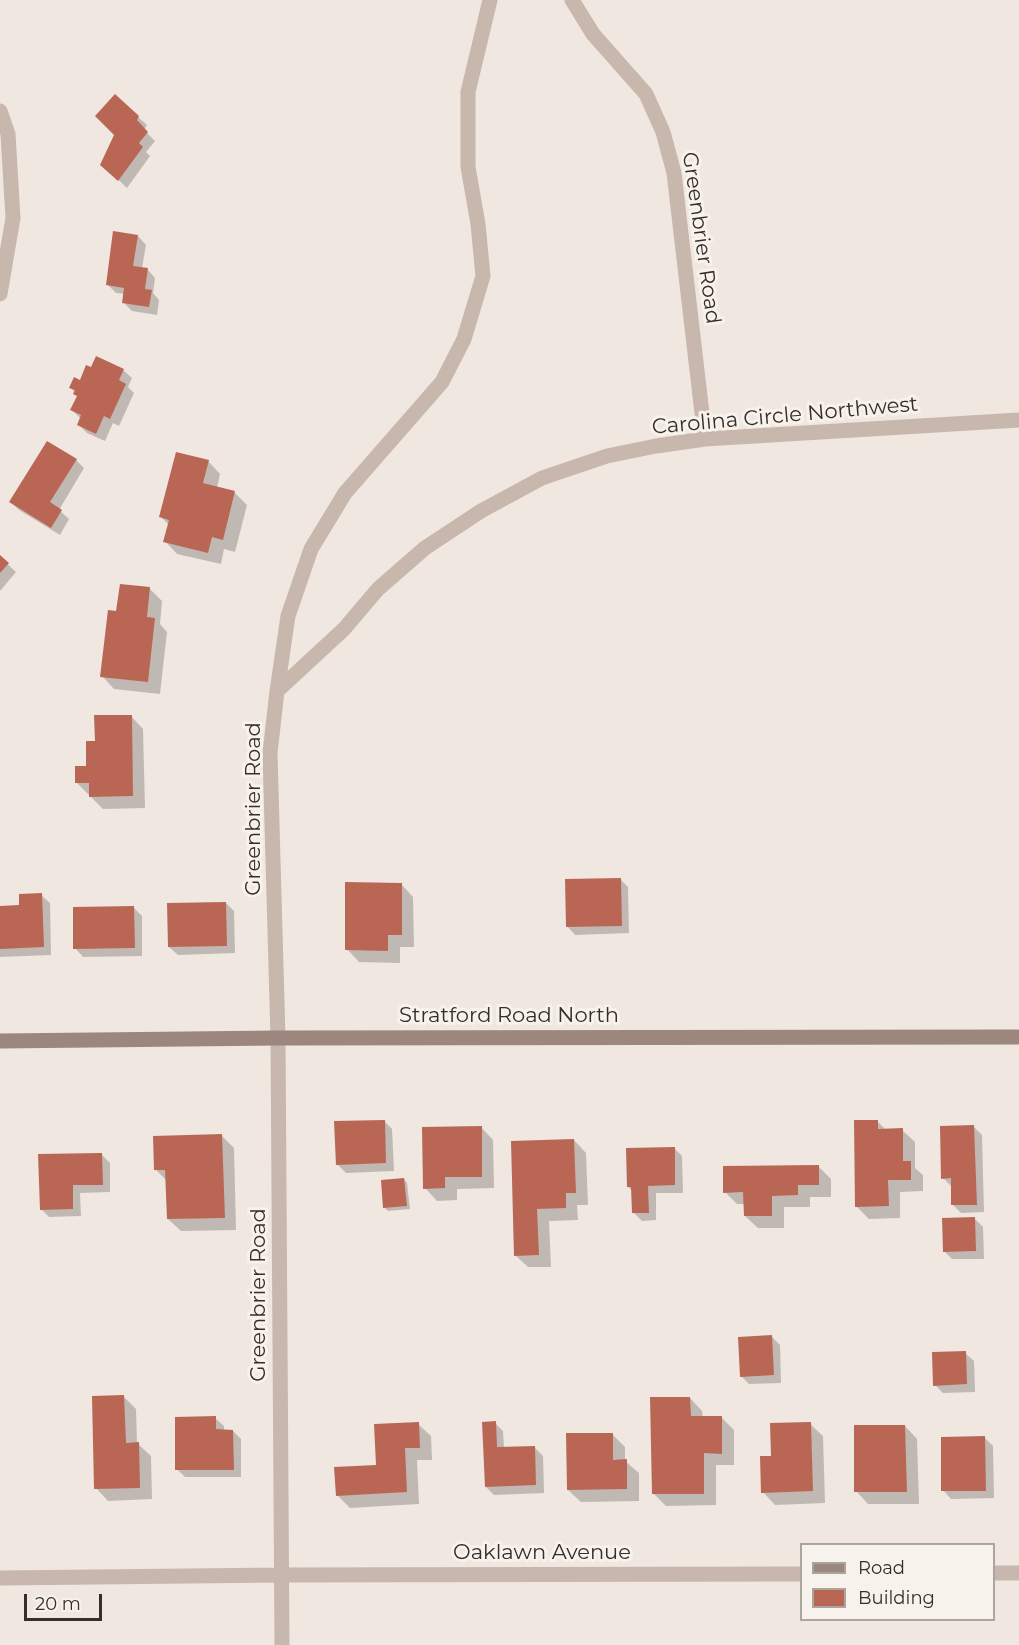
<!DOCTYPE html>
<html>
<head>
<meta charset="utf-8">
<style>
	body { margin:0 }
	#map { position:relative; width:1019px; height:1645px; overflow:hidden; background:#f0e7e0; font-family:Montserrat,sans-serif }
	canvas { display:block }
	.legend { position:absolute; left:800px; top:1543px; width:195px; height:78px; box-sizing:border-box; background:#f8f2ec; border:2px solid #aba49f; margin:0; padding:8px 10px; list-style:none; font-size:18px; color:#372e2b }
	.legend li { display:flex; align-items:center; gap:12px; height:30px }
	.legend b { width:30px; border:2px solid #aba49f }
	.scale { position:absolute; left:24px; top:1594px; width:78px; height:27px; box-sizing:border-box; border:3px solid #372e2b; border-top:0; padding-left:8px; font-size:18px; line-height:21px; white-space:nowrap; color:#372e2b; -webkit-text-stroke:4px #f8f2ec; paint-order:stroke }
</style>
</head>
<body>
<div id="map">
<canvas width="1019" height="1645"></canvas>
<ul class="legend">
<li><b style="height:8px;background:#9b877e"></b>Road</li>
<li><b style="height:16px;background:#b96655"></b>Building</li>
</ul>
<div class="scale">20 m</div>
</div>
<script>
const ctx = document.querySelector('canvas').getContext('2d');
ctx.lineJoin = 'round';
function paint(path, color) {
  ctx.fillStyle = color;
  ctx.fill(path, 'evenodd');
}
function stroke(path, color, width, dash) {
  ctx.strokeStyle = color;
  ctx.lineWidth = width;
  ctx.lineCap = dash ? 'butt' : 'round';
  ctx.setLineDash(dash || []);
  ctx.stroke(path);
}
function drawText(font, color, halo, rows, align = 'center') {
  ctx.font = font + ' Montserrat,sans-serif';
  ctx.lineWidth = 6;
  ctx.setLineDash([]);
  ctx.textBaseline = 'middle';
  ctx.strokeStyle = halo;
  ctx.fillStyle = color;
  for (const [text, x, y, turn = 0] of rows) {
    ctx.save();
    ctx.translate(x, y);
    ctx.rotate((+turn || 0) * Math.PI / 180);
    ctx.textAlign = isNaN(turn) ? turn : align;
    if (halo) ctx.strokeText(text, 0, 0);
    ctx.fillText(text, 0, 0);
    ctx.restore();
  }
}
const shadow = new Path2D(`
	M138,117L147,125L144,130L155,141L146,152L150,156L127,188L102,164Z
	M138,236L146,245L142,268L147,269L155,278L153,293L159,300L157,315L132,311L124,303L125,294L116,293L108,285Z
	M91,369L123,370L132,378L128,387L134,393L119,426L113,423L105,441L87,433L79,425L80,418L72,410L78,396L71,388L80,382Z
	M76,460L84,468L59,510L69,519L60,535L19,510L11,502Z
	M208,461L220,474L217,488L234,492L247,505L235,552L224,549L221,564L177,554L165,541L169,525L161,517Z
	M0,557L16,572L0,591Z
	M150,589L162,601L160,624L167,632L160,694L114,689L102,676L118,613Z
	M131,716L143,729L145,808L103,809L77,783L88,767L96,742Z
	M620,879L628,887L629,933L575,935L567,926Z
	M401,884L413,897L414,947H400V963L359,962L347,949Z
	M41,895L50,903L51,955L0,957V907L20,906Z
	M226,903L234,911L235,953L178,955L169,947Z
	M134,908L142,916V956L83,957L75,948Z
	M384,1121L392,1129L394,1171L346,1173L337,1164Z
	M877,1121L886,1130H902L915,1142V1168L923,1175V1191L900,1192V1218L869,1219L856,1206Z
	M481,1127L493,1140L494,1188L457,1189V1200L437,1201L425,1188Z
	M974,1127L982,1135L984,1212L961,1213L953,1205L951,1186L943,1178Z
	M222,1136L234,1148L236,1230L181,1231L168,1219L167,1181L156,1170Z
	M574,1140L586,1153L588,1205H577L578,1220L549,1221L551,1267H528L515,1255L512,1142Z
	M674,1148L682,1156L683,1193H656V1220L642,1221L633,1212V1191L628,1187Z
	M101,1154L110,1163V1192L80,1193L81,1216L49,1217L41,1209Z
	M818,1166L831,1179V1197H810V1207H784V1228H758L745,1216V1204H737L725,1192Z
	M404,1179L407,1183L410,1209L388,1211L384,1207Z
	M975,1219L983,1227L984,1259H952L944,1251Z
	M772,1337L780,1345L781,1383L749,1384L741,1376Z
	M965,1353L974,1361L975,1392L943,1393L935,1385Z
	M124,1397L136,1409L137,1443L151,1456L152,1499L108,1501L96,1488Z
	M690,1398L702,1411L703,1418H722L734,1430V1465H716V1505L666,1506L653,1493Z
	M215,1418L224,1426V1431H233L241,1439V1477H185L177,1469Z
	M495,1423L503,1431L504,1448L534,1447L543,1456L544,1493L494,1495L486,1487Z
	M418,1424L431,1436L432,1460H417L419,1504L350,1508L337,1495L378,1466Z
	M810,1424L823,1436L825,1503L775,1505L763,1492L772,1457Z
	M905,1426L917,1439L919,1504H868L856,1491Z
	M612,1434L625,1447V1461L639,1473V1501L581,1502L568,1490Z
	M985,1438L993,1446L994,1498L951,1499L943,1490Z`);
const building = new Path2D(`
	M115,94L139,116L137,120L148,132L139,143L143,147L118,181L100,165L114,135L95,116Z
	M113,231L138,235L133,266L148,268L145,289L152,290L149,307L122,303L124,288L106,285Z
	M96,356L124,369L119,380L126,384L110,419L104,416L96,434L77,425L81,415L70,410L77,396L73,394L75,390L69,388L74,377L80,380L86,365L91,367Z
	M47,441L77,459L50,502L62,510L51,528L9,502Z
	M176,452L209,460L203,483L235,491L223,540L212,537L208,553L163,542L169,520L159,517Z
	M0,555L9,563L0,573Z
	M120,584L150,587L147,617L155,618L148,682L100,677L108,610L116,611Z
	M94,715H132L133,796L89,797V783H75V766H86V741H95Z
	M621,878L622,926L566,927L565,879Z
	M345,882L402,883V935H388V951L345,950Z
	M42,893L44,947L0,949V906L19,905V894Z
	M226,902L227,946L168,947L167,903Z
	M134,906L135,948L73,949V907Z
	M385,1120L386,1163L336,1165L334,1121Z
	M854,1120H878V1129L903,1128V1161H911V1180H888L889,1206L855,1207Z
	M974,1125L977,1205H951V1178L941,1179L940,1126Z
	M482,1126V1177H445V1188L423,1189L422,1127Z
	M222,1134L225,1218L167,1219L165,1170H154L153,1136Z
	M574,1139L576,1193H566V1208L537,1209L539,1255L514,1256L511,1141Z
	M675,1147V1185L648,1186L649,1213H632L631,1187H627L626,1148Z
	M102,1153L103,1185H73V1209L40,1210L38,1154Z
	M819,1165V1185H798V1195L772,1196V1216H744L743,1192L723,1193V1166Z
	M404,1178L407,1206L383,1208L381,1180Z
	M975,1217L976,1251L943,1252L942,1218Z
	M772,1335L774,1375L740,1377L738,1337Z
	M966,1351L967,1384L933,1386L932,1352Z
	M124,1395L126,1443L139,1442L140,1488L94,1489L92,1396Z
	M650,1397H690L691,1416H722V1454L704,1453V1494H652Z
	M216,1416V1429L233,1430L234,1470H175V1417Z
	M496,1421L497,1447L535,1446L536,1485L485,1487L482,1422Z
	M419,1422L420,1448H405L407,1492L336,1496L334,1467L376,1465L374,1424Z
	M811,1422L813,1491L761,1493L760,1456H771L770,1423Z
	M854,1425H905L907,1492H854Z
	M566,1433H613V1460L627,1459V1489L567,1490Z
	M985,1436L986,1491H941V1437Z`);
const minor = new Path2D(`
	M572,0L593,34L646,94L663,132L674,173L705,439
	M0,111L8,134L13,218L0,294
	M277,691L344,629L378,589L425,548L481,511L542,478L607,456L656,446L705,439L1019,420
	M994,1573H1019
	M0,1578L282,1575L802,1574
	M282,1645L278,1038L270,753L277,691L288,616L311,549L345,493L442,382L464,339L483,276L478,224L468,167V92L490,0`);
const secondary = new Path2D(`
	M0,1041L278,1038L1019,1037`);
const streetNames = [
	["Greenbrier Road",701,238,82],
	["Carolina Circle Northwest",785,416,-5],
	["Greenbrier Road",254,809,-90],
	["Stratford Road North",509,1016],
	["Greenbrier Road",259,1295,-90],
	["Oaklawn Avenue",542,1553]
];
paint(shadow, '#0003');
paint(building, '#b96655');
stroke(minor, '#c8b7ad', 15);
stroke(secondary, '#9b877e', 15);
drawText('21px', '#372e2b', '#f8f2ec', streetNames);
</script>
</body>
</html>
